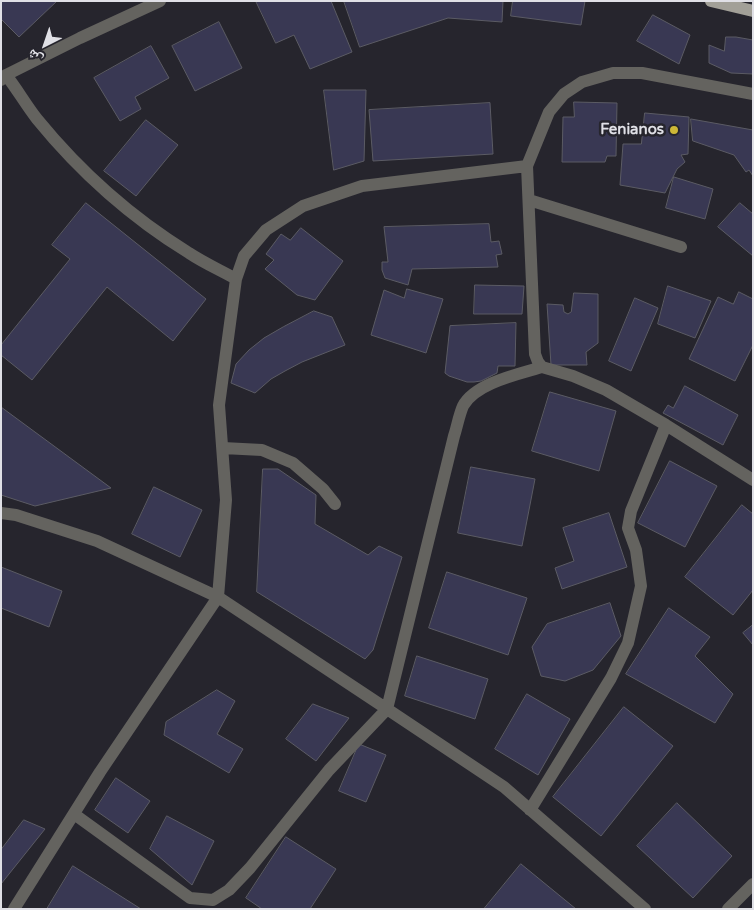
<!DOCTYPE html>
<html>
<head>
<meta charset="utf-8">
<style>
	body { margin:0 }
	#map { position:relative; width:754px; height:910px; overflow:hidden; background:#26252d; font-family:"Varela Round","Noto Naskh Arabic",sans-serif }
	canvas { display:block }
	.frame { position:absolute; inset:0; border:2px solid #e0e0e6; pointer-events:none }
	.north { position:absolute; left:20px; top:20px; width:50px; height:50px; -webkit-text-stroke:4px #26252d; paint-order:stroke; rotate:221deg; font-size:14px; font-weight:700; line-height:20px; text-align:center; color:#e0e0e6 }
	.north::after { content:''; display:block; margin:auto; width:18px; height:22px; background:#e0e0e6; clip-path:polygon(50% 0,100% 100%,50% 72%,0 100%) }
</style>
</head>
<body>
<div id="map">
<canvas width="754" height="910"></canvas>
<div class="frame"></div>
<div class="north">ش</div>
</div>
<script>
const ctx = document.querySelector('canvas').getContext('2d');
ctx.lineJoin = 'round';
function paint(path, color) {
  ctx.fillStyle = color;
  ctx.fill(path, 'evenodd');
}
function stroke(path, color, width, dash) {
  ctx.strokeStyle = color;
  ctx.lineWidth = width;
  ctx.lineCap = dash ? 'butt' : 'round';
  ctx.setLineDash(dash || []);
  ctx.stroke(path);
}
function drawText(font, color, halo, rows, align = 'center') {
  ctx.font = font + ' "Varela Round",sans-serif';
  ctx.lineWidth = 5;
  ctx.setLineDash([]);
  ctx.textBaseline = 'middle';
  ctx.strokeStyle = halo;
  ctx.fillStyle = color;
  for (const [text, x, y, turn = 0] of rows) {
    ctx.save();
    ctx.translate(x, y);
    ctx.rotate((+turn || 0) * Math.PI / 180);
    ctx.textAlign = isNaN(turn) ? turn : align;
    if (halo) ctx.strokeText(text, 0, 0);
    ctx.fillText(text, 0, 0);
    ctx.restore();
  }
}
const building = new Path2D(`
	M1,1H57L19,37L1,19Z
	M256,1H331L352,52L310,69L294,35L276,43Z
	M344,1H503L502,22L448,18L360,47Z
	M513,1H585L581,25L511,16Z
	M653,15L690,35L679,64L637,41Z
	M219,22L242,68L195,91L172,46Z
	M726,37H736L753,40V74L731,73L709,63V45L724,51Z
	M151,46L169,78L135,97L141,109L120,121L94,78Z
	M324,90H366L364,161L334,170Z
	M574,102L617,103L616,156H607L605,162H562L563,117H574Z
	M490,103L493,154L373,161L369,110Z
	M645,113L689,117L688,154L681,155L685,162L677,169L665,193L620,185L623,144H641Z
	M691,119L753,130V176L749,170L746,172L734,155L693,141Z
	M146,120L178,145L136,196L104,171Z
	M674,177L713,189L705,219L666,208Z
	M86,203L206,299L173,341L107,287L32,380L1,355V345L70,259L52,245Z
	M740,203L753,214V256L718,227Z
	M489,224L491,242L499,241L502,254L496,255L498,267L412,269L408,285L385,278L382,270V262H388L384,227Z
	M301,228L343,261L315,300L297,295L265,269L274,260L266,254L281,234L290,240Z
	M475,285L524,286L522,314H474Z
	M668,286L711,301L695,338L658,324Z
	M407,289L443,299L426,353L371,335L384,290L404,298Z
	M739,292L753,299V345L735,381L689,359L718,297L733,304Z
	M574,293L598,294V343L586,352L587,365H551L547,304L563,305L564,312L568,314L571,312Z
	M635,298L658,308L631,371L609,361Z
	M314,311L332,317L345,345L302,362L285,371L271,379L255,393L231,383L236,364L249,350L264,338L283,327Z
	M516,323L515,366H498L497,373L481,381L474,382H467L449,376L445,373L450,326Z
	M685,386L738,415L723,445L663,413L668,405L673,408Z
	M550,392L616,411L599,471L532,451Z
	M1,407L111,488L35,506L1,495Z
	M670,461L717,486L685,547L638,523Z
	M471,467L535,479L522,546L458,533Z
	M263,469H278L316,495L315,524L368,555L379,546L402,557L373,650L365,659L257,592Z
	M154,487L202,510L180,557L132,534Z
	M742,505L753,514V590L733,615L685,577Z
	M609,513L627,567L562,589L555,568L574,561L563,528Z
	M1,567L62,591L49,627L1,608Z
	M447,572L527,598L508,655L429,628Z
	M610,603L621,636L593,670L565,681L541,676L532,647L547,624Z
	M669,608L710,637L695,656L733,694L715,723L626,674Z
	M753,625V645L743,633Z
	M417,656L488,679L475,719L405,696Z
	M217,690L235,701L217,734L243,749L229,773L164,735L166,722Z
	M527,694L570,719L538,775L495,749Z
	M313,704L349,718L316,761L286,739Z
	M624,707L673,746L601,836L553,797Z
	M359,744L386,755L366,802L339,791Z
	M116,778L150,801L128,833L95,810Z
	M677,803L732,856L693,898L637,846Z
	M167,816L214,841L192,885L150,849Z
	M24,820L45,829L1,884V850Z
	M286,837L336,869L310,909H262L246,898Z
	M521,864L576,909H484Z
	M73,866L141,909H47Z`);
const minor = new Path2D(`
	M6,75C17,89 26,105 37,119C81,173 129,216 189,253C204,263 220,270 236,279
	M1,80L6,75L80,38L160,1
	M527,166L535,354L538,362L542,367L573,376L606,390L666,425L753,480
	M529,200L681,247
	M223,448L262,450L293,463L323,489L335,504
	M1,513L16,515L97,541L218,597L387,709L504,787L645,909
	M530,810L611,678L628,643L641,586L636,550L628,528L631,511L666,425
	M74,814L190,898L213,900L229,890L250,868L329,770L387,709L454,436C457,427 459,415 463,406C475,383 519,374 542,367
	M14,909L100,772L218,597L226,500L219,405L236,279L244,256L266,230L303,206L362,186L527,166L549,112L564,94L582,82L613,73H642L753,94
	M728,909L753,884`);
const major = new Path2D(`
	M711,1L753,11`);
const markers = [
	[674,130,5,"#ceb837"]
];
const poiNames = [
	["Fenianos",664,130]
];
paint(building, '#393853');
stroke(building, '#5b5b64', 1);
stroke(minor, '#64635f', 12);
stroke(major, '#a2a098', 12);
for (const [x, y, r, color] of markers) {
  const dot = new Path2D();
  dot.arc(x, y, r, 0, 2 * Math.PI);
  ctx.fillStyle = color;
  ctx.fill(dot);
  stroke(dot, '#26252d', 2);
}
drawText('bold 15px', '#e0e0e6', '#26252d', poiNames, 'right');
</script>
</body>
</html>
